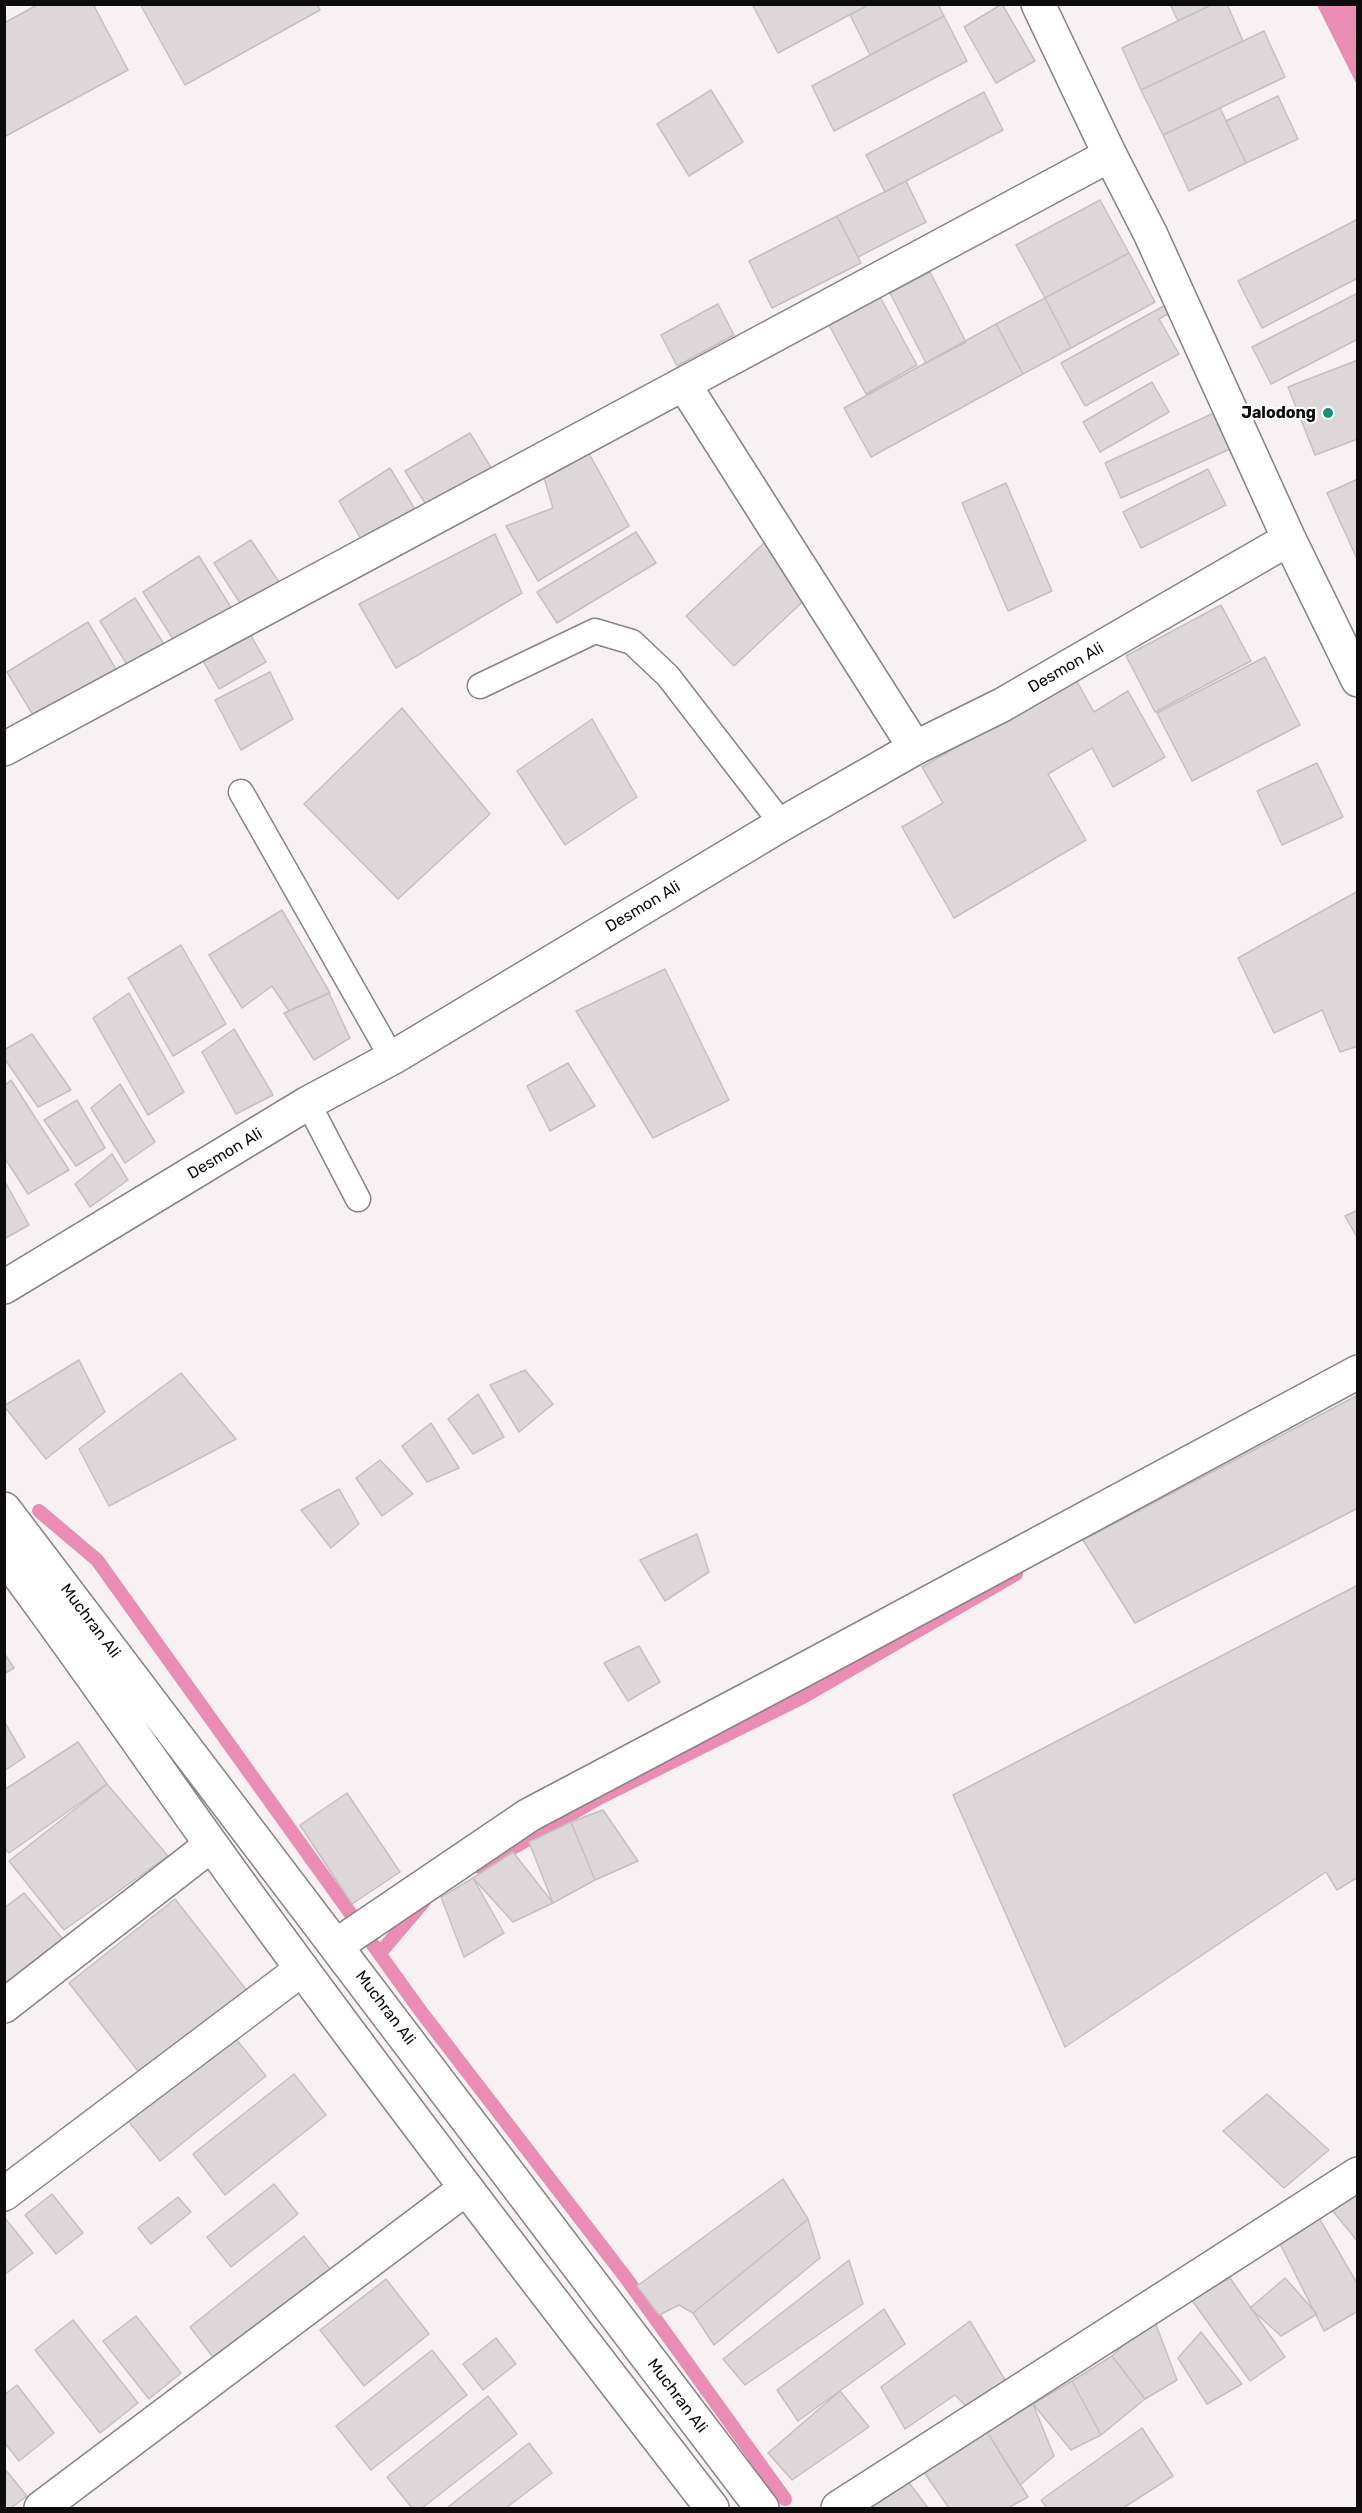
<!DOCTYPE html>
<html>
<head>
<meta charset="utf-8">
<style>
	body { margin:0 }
	#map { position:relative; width:1362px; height:2513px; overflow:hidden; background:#f7f1f3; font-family:Rubik,sans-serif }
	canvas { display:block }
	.frame { position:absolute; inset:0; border:6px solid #0d0b0c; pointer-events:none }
</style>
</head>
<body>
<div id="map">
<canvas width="1362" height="2513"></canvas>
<div class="frame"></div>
</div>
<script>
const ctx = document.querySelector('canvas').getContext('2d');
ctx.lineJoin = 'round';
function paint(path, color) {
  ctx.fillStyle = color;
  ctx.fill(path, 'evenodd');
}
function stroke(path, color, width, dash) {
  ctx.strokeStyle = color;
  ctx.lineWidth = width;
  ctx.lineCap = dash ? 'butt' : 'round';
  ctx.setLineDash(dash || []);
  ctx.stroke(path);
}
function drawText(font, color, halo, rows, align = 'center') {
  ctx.font = font + ' Rubik,sans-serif';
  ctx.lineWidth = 4.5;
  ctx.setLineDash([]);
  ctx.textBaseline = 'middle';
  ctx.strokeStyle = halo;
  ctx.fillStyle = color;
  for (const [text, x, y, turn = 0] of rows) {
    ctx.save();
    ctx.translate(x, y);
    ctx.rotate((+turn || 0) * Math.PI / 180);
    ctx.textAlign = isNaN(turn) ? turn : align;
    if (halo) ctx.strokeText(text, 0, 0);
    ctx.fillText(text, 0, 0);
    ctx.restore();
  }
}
const water = new Path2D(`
	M1317,5H1357V85Z`);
const stream = new Path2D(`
	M39,1511L97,1560L419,2009L626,2278L785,2499
	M480,1867L599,1798L803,1697L1016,1574
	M380,1953L425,1900`);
const building = new Path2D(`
	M39,4H93L128,70L4,137V23Z
	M140,4H317L320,10L185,85Z
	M752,4H870L778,53Z
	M870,4H938L944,16L870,55L850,15Z
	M1002,4L1035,61L996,83L964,27Z
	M1170,4H1213L1178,21Z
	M1213,4H1227L1243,41L1141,90L1122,48Z
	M944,16L967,61L834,131L812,86Z
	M1264,31L1285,77L1163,135L1141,90Z
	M711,90L743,142L689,176L657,124Z
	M984,92L1003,130L885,192L866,155Z
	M1278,96L1298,139L1246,163L1226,121Z
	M1220,108L1246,163L1189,191L1163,135Z
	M906,181L926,222L858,257L837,216Z
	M1100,200L1129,253L1045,298L1016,245Z
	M837,216L861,263L772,308L749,261Z
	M1358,219V278L1262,328L1238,281Z
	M1129,253L1155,302L1071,348L1045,298Z
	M930,272L966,342L926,363L890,293Z
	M1358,293V339L1271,384L1252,347Z
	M880,297L917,365L866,394L829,325Z
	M1045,298L1071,348L1023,374L996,324Z
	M1169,303L1173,311L1159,319L1179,354L1085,406L1061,363Z
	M718,304L734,335L677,366L661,335Z
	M996,324L1023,374L871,457L844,408Z
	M1358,360V439L1315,455L1288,387Z
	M1152,382L1169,412L1100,452L1083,422Z
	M1214,413L1230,449L1121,498L1105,463Z
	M470,433L493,471L428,508L405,471Z
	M586,448L629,526L538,581L506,526L553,508L543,474Z
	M390,468L416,511L362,541L339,501Z
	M1208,469L1226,505L1141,548L1123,512Z
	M1358,479V561L1327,493Z
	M1006,483L1052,591L1008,611L962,503Z
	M636,532L656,563L557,623L537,592Z
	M495,534L522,593L396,668L359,604Z
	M251,540L279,582L242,606L214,563Z
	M764,543L811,594L734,666L686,616Z
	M199,556L237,617L182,653L143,592Z
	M135,598L167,649L131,671L100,621Z
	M1221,605L1251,661L1155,712L1126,656Z
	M88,622L120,676L39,725L7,672Z
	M245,625L266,662L219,689L198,652Z
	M1265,657L1300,725L1192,781L1157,713Z
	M270,672L293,719L241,750L215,700Z
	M1075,678L1094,712L1128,691L1165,757L1113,787L1092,748L1048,774L1086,840L954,918L902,827L943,803L922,767Z
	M402,708L490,814L398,899L304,804Z
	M592,719L637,797L565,845L517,771Z
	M1317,763L1343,817L1282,845L1257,791Z
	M1358,891V1046L1340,1052L1322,1010L1274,1033L1238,958Z
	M282,910L330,993L289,1011L272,986L242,1008L209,955Z
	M181,945L226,1024L173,1056L128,978Z
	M665,969L729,1100L653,1138L576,1011Z
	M129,993L184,1092L148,1115L93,1018Z
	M329,993L350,1038L314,1060L284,1013Z
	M234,1029L273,1095L236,1114L202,1052Z
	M32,1034L71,1090L38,1107L4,1058V1050Z
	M568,1063L595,1106L550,1131L527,1086Z
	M11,1080L69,1170L28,1194L4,1157V1086Z
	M120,1084L155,1142L125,1163L91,1108Z
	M77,1100L105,1148L76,1166L44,1120Z
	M112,1154L128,1180L90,1207L75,1184Z
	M4,1180L29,1225L4,1239Z
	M1358,1210V1239L1345,1216Z
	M79,1360L105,1412L46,1459L4,1406Z
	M525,1370L553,1404L519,1432L490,1385Z
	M181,1373L236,1439L109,1506L79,1449Z
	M478,1394L504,1437L473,1454L448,1419Z
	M1358,1395V1508L1135,1623L1083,1540Z
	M431,1423L459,1468L427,1482L402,1446Z
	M380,1460L413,1494L382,1516L356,1478Z
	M339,1489L359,1524L331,1548L301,1510Z
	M697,1534L709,1572L665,1601L640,1560Z
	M1358,1585V1877L1337,1890L1326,1872L1065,2047L953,1795Z
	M639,1646L660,1682L628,1701L604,1663Z
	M4,1653L14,1668L4,1674Z
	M4,1721L25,1757L4,1771Z
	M78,1742L107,1784L9,1853L4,1847V1790Z
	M107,1784L168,1856L64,1930L9,1861Z
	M347,1793L400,1872L352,1904L300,1825Z
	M603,1810L638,1861L595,1880L571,1822Z
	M571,1822L595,1880L553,1903L529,1842Z
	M513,1852L553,1903L513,1922L473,1878Z
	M473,1878L504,1933L464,1957L441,1897Z
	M24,1893L67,1944L4,1989V1908Z
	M175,1899L248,1992L142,2076L69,1983Z
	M232,2034L266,2076L160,2161L126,2118Z
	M294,2074L326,2115L225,2195L193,2154Z
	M1267,2094L1329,2150L1284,2188L1223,2131Z
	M1358,2177V2242L1324,2200Z
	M783,2179L808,2219L693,2313L679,2305L659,2315L637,2286Z
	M274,2184L298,2214L231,2267L207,2237Z
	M52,2194L83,2233L56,2254L25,2215Z
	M178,2197L191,2212L151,2244L138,2228Z
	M1315,2211L1358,2285V2311L1324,2331L1276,2236Z
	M4,2217L33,2253L4,2275Z
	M808,2219L820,2258L714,2345L693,2313Z
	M304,2236L334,2274L219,2365L190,2327Z
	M849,2260L863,2304L745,2385L723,2359Z
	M1230,2278L1285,2357L1250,2381L1191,2299Z
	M1285,2278L1317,2314L1281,2336L1250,2308Z
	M386,2279L429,2334L364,2386L320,2330Z
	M884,2309L905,2344L798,2421L777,2390Z
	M136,2316L181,2373L149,2399L103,2341Z
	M1153,2317L1177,2380L1145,2399L1112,2356Z
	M73,2320L138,2403L100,2433L35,2350Z
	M970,2321L1005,2380L971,2411L955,2395L905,2429L881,2387Z
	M1201,2332L1242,2384L1207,2404L1178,2358Z
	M496,2338L516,2364L483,2390L463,2364Z
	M432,2350L467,2395L371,2470L336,2426Z
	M1112,2356L1145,2399L1101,2435L1072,2381Z
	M1072,2381L1101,2435L1071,2450L1033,2404Z
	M17,2385L54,2433L19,2461L4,2442V2395Z
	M840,2391L869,2427L792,2480L768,2453Z
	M488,2396L517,2434L422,2508H412L387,2477Z
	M1033,2404L1054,2456L1020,2485L987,2432Z
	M1142,2428L1173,2476L1123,2508H1047L1041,2500Z
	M987,2432L1028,2497L1008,2508H949L919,2465Z
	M529,2443L552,2473L506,2508H449L448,2507Z
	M4,2468L27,2496L11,2508H4Z
	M907,2480L928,2508H866Z`);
const service = new Path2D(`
	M480,686L595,631L632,642L668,676L782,824
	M241,792L392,1058
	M308,1103L358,1199`);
const minor = new Path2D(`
	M685,386L915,748
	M4,749C372,550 742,355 1110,155
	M337,1945L529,1815L809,1667L1358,1372
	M4,2006L211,1845
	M4,2194L302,1969
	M41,2508L465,2189
	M838,2508L1358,2174`);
const tertiary = new Path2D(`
	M1038,4L1110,155L1150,233L1289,539L1358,680
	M4,1287L308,1103L392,1058L782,824L915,748L1002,705L1289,539
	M4,1509L762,2508
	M4,1555C91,1671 172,1792 258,1909C406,2112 559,2310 712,2508`);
const markers = [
	[1328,413,6,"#189277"]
];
const poiNames = [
	["Jalodong",1316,413]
];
const streetNames = [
	["Desmon Ali",1066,668,-30],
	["Desmon Ali",643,907,-31],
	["Desmon Ali",225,1154,-31],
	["Muchran Ali",90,1621,53],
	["Muchran Ali",385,2008,53],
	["Muchran Ali",677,2396,53]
];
paint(water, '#eb8cb5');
stroke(stream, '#eb8cb5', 14);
paint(building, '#ddd7d9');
stroke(building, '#c5bfc1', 1.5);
stroke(service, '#888385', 27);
stroke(minor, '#888385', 36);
stroke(tertiary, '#888385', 36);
stroke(service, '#fff', 24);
stroke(minor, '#fff', 33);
stroke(tertiary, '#fff', 33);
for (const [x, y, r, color] of markers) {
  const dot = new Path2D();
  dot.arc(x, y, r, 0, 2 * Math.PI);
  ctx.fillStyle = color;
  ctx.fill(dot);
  stroke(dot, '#fff', 2);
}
drawText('bold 16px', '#0d0b0c', '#fff', poiNames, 'right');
drawText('16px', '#0d0b0c', '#fff', streetNames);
</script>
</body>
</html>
